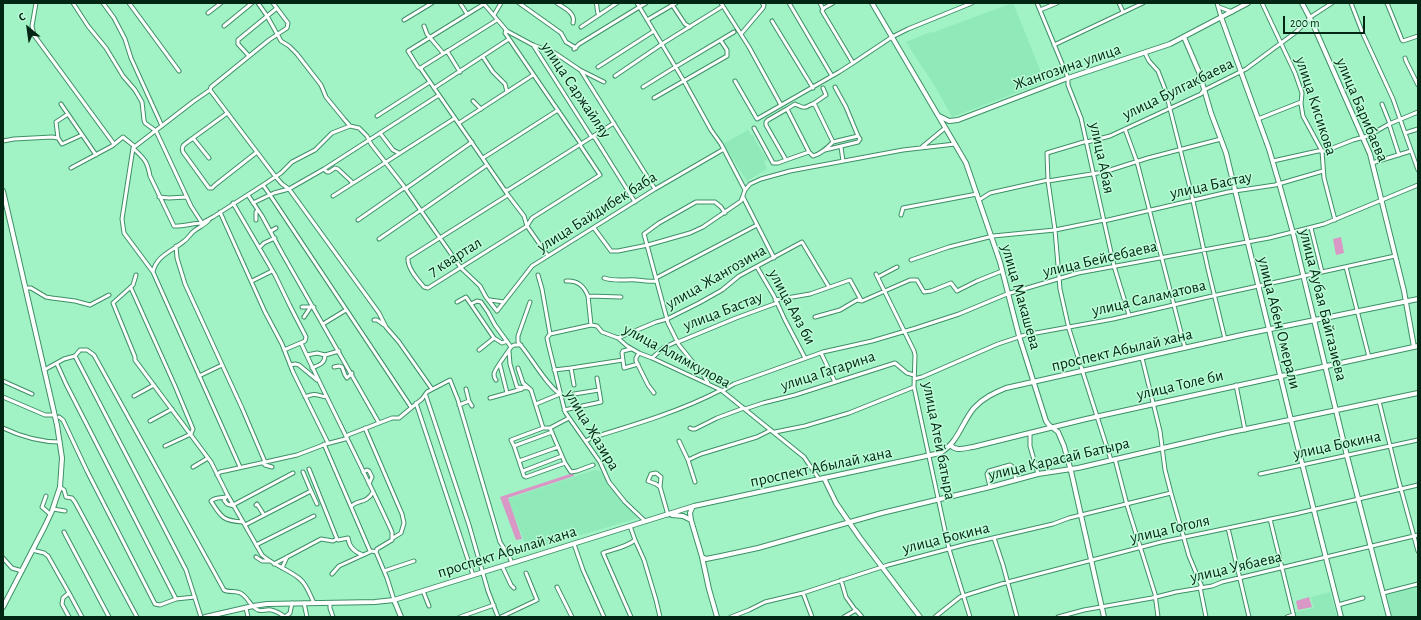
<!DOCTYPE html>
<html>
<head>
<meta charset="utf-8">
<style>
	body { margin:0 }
	#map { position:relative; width:1421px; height:620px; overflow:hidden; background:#a1f3c5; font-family:"Alegreya Sans",sans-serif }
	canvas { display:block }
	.frame { position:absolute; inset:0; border:4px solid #022514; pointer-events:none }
	.north { position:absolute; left:8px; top:8px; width:40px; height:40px; -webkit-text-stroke:3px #bcfcd7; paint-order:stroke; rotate:331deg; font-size:11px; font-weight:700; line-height:16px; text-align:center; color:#022514 }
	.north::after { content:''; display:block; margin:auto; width:14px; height:18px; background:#022514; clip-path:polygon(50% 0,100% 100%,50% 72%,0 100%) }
	.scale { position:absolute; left:1283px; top:16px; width:82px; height:18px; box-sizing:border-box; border:2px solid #022514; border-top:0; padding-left:5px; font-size:12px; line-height:14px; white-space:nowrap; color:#022514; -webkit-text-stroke:3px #bcfcd7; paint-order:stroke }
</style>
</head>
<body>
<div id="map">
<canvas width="1421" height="620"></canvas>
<div class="frame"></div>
<div class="north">С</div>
<div class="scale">200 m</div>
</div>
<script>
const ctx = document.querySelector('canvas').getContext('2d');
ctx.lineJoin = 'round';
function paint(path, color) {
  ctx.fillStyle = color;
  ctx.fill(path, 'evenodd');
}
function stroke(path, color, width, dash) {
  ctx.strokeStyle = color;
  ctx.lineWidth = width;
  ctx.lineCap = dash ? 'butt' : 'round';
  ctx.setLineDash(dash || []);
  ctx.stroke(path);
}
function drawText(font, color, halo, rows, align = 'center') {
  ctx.font = font + ' "Alegreya Sans",sans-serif';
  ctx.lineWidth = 3;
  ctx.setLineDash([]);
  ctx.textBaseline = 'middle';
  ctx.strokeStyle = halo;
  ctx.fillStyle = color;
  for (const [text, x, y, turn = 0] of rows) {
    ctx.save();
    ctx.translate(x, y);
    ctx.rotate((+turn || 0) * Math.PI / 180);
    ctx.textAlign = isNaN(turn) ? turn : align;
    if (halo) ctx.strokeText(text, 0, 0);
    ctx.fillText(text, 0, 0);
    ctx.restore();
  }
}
const built = new Path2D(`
	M1013,3L1045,82L952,117L936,88L906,42L930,32L931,33Z
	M748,130L751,135H753L755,138L754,139L767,159L764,162L767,169L747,181L723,144Z
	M595,470L600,471L621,500L638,518L528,551L508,499Z
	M1418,586V617H1392L1387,595Z
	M1330,592L1337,617H1297L1295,612L1314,608L1311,597Z`);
const green = new Path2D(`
	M1341,237L1344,253L1336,255L1333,239Z
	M573,473L574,476L508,498L522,539L516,540L500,497Z
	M1309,597L1312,607L1298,610L1296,601Z`);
const street = new Path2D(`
	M36,3L32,26L34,35L114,144
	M73,3L88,26L106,48L123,76L135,90L142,102L144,120L145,123L156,131L191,206L202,223L213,217L263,185L270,195L411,407
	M103,3L114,18L125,39L131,58L162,126
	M129,3L179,71
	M258,3L267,16L281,41L289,46L297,54L321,85L326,97L344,119L350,126L359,128L367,136L371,144L403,185L461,268L480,286L486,297L497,311L532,266L655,189L724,149
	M273,3L288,23L287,28L269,40L211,87L210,90L275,176L282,184L289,189L379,313L386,327L399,342L432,389
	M460,3L467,14
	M519,3L561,33L566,42L576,48
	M557,3C564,8 576,13 573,23
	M596,3C598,7 596,11 599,15
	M637,3L684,81L711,130L721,144L745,190
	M671,3L685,24L690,27
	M721,3L749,47L781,105
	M789,3L832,76
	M820,3L823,9
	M1037,3L1068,78V85L1081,118L1114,266L1129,315
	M1119,3L1123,12
	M1217,3L1221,17
	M1262,3L1295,73L1302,93L1301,104L1303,116L1322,151L1324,178L1335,220
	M1351,3L1363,34L1393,99L1418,170
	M1387,3L1402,40L1403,41L1418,36
	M1219,7L1232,12
	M1040,10L1057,3
	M208,13L221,3
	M494,15L501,3
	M404,20L432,3
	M647,20L676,3
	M772,21L813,88
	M224,26L252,3
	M424,26L427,34L443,53
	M581,27L617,3
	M506,30L505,33L581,144
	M741,34L763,8L764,5L762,3
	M533,45L591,136L595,138L635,202
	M1054,45L1143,3
	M574,49L579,44L646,3
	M447,51L460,72
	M1145,53L1149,61L1158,71L1165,89L1191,192L1208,269L1225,339
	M249,56L238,44V40L277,8
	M483,57L493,72L505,84L507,92
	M1405,58L1406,61L1418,85
	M853,63L892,37L908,29L972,3
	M598,67L654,31
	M421,69L422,67L497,20
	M581,71L655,189
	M615,76L665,42L723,6
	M735,81L757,119L839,72L853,63L822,11L824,8L833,3
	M643,87L672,69L734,32
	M434,88L509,39
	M654,98L727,56V50L721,41
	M473,101L481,109
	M61,104L96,155
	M795,104C804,108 803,109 812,104L815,105L833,142C827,148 821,154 813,156L809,152L787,109Z
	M813,104L826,95L823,88
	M1382,104L1390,124
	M787,109L768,120L766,122V125L786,160L809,152
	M377,116L430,82
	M1258,119L1301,102
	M459,123L533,75
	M1389,124L1399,155
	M754,128L773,163H778L786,160
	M1125,129L1137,162L1185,348
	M380,133L393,150L399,153
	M1405,133L1418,129
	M58,138L56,122L68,114
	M193,138C187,143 180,145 183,152L209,188H212L215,185L257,152
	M3,141L14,139L52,137L58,138L62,144L82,135
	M1087,141L1047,153L1048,181L1055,230L1060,289L1069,329L1111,460
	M833,142L858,136L846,107L835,87
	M1087,142L1110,136L1201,94L1204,90L1246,69L1296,32L1312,16L1332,3
	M580,145L600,175L532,218L527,226L428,288L424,287C418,280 407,268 408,258L508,195L421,69L418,67L408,51L484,4L507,31L533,45L555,53L580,70L604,82
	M841,147L843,161
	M922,147L945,128
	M133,148C144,159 147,160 150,176L174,226C178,227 196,223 202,223
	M825,150L858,142L860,139L858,136
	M209,158L193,138L226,114
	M483,158L558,110
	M1273,161L1318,151H1325L1353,140L1368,136L1389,124L1418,112
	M1372,163L1411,151
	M71,168L112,146L123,137L134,146
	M1048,181L1104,172L1148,158L1221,139
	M353,183L338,169L335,168L329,172H327L324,169L439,95
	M263,185L281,173L292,162L315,150L332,133L350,126
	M405,189L472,142
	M505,190H508L614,123
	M745,190L750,184L761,179L790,171L903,150L955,144
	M248,195L262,216L282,253L379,423
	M508,195L524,216L527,226L548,256
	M333,196L455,118
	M159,197L169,198L186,197
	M743,197L774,258
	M979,200L990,193L1048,180
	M233,203L275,275L290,306L306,337L305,341L284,350
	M253,203L274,193L289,189L324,169
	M421,211L487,165
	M220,212L265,312L282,344L293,372L328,443
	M901,215L903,208L977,194
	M209,220C205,225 199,227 194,231C190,234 188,239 183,242C172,251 156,256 153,272L240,467
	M256,220V212L258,210
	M358,220L404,188
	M1104,221L1228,192L1275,185L1323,171
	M594,228L611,251H618L648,245L690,233L703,227L741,201L745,190
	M1311,228L1322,272
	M271,231L276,228
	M379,239L421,210
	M176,246L177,258L185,284L242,408L265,462
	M259,248L264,243L275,238
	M911,260L949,247L993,236L1055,230L1104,220
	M757,267L774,296L785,320L805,358
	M1346,267L1369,357
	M153,272L124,233L122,219L133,148L194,101L210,90
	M876,274L914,351L915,355L914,387L949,549L970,617
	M136,275L133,285L113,303L135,357V360L211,462L227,494L262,555C273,565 288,569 300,579C307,585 310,595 314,603
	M538,275L542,289L550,334
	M878,277L897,267
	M604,278C615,282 626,279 637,280C644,281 649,282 656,281
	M656,278L757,225
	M252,281L272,271
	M566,281C578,280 584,286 588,296
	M26,288H31L46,297L52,298L75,301L90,305L109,295
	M131,288L175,386L193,429L191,434L165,446
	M490,300L504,302
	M775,300L810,294L850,280L861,300
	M457,302L466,297L494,338L502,343L507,341
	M530,302L518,336V342C530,355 546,385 560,394
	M471,304L477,301L481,302L488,312L495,325L511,347
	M302,307H314
	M304,317L310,308
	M815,317L840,310L857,300L862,301L910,280H917L924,292L931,291L951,283L957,291L977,281L1002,271
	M374,320H377L384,325
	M323,324L346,310
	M591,325L588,296L621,297
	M618,338L656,322L667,319L699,303L722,290L739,276L802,242L829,287
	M678,342L736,318L777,303
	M301,343C330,406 363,468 392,532V540L377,549L376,552
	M631,349L623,351L622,353L624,368L638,364
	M479,350L494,338
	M509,351L510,364L517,387L529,388
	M639,353L636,358V361L648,385L654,393
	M821,353L835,382
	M307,355L317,353L325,355L339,351
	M75,356L80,350H87L94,355L224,590C229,593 236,590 242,594C248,598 251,607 258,610C262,612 266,609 271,610C276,611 281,614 285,617L290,613L292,603
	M652,358L663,348L678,341
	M1142,358L1160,431L1165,470L1171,493L1189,556L1202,587
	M57,364L66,384L176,599
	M290,365L295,364L299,365L317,380
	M500,365L507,393
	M334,367L339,366L342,367L345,375L347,378L352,373
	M312,368C319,365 325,364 325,355
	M518,368L523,383L531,390L543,428H550L569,418
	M571,368L623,360
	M44,370L64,359L75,356L186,570L201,617
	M554,370L571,368L574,385
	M199,376L222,365
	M914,379L922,377L998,344L1025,335L1113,319L1208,297L1395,256
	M496,380C495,379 494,376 494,374C494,370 508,352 511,347L514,345H521
	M3,381L32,394
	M708,383L704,376L679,345L668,323L644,234L659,223L696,202H715L721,207L725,213
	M1236,385L1245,430
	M722,391L734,384L823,352L872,341L916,328L959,314L1007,294L1078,273L1269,238L1324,224L1418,185
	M568,395L599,390
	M134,396L154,385
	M426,396L469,525L488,591L498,617
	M3,397L45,415H54
	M305,397C318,392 316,396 327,397
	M490,398L522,389
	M469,401L472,406
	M1379,401L1399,482L1418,551
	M416,403L473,575
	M536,404L560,394
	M459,405L469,401L466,389
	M745,409L763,403L795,395L895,363L907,373L914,375
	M564,410L601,402L597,378
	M59,417L63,420L87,471L155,604L160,605L176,599L195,597
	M150,421L172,409
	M3,428C22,437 39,442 60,442
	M365,428L402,514L404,523L401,533L393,538
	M550,428L565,463L571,472L577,471L593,465
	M690,428L692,429H695L717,418L744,408
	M552,432L514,446L524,476L526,477L565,463
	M775,432L805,426L849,413L914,387
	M1030,433V446L1038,474
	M586,441L591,438C634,425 681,411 721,390
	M679,441L688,460L695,482
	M324,444L370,551
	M514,446L511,440L543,428
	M1115,459L1127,505L1155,594L1158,617
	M688,460L701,454L757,437L771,430
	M519,461L558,447
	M263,463L265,465L272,467
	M193,467L208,458
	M309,469L337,539L338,540L348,538C349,547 354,552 363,555
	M523,471L562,456
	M363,472L367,470L369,471L372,477L369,484
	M1260,474L1418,440
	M217,475L220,472L225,471L297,455L326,444L345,439L348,435L392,418H399L422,399L427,392L450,380L458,400L500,542L509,556L512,563
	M60,487L64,490L66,497L72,498L75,502L137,617
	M660,487L661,477L656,473L651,474L648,481L656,484L660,487L668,515
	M990,487L987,474L989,471L1010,465L1013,467L1016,480
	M311,491L317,504
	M46,496L42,507L50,514
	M228,496C222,499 216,496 211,501C221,517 223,521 243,522
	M226,497L224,500L227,504L234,506
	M233,505L293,473
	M256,505L257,504L264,515
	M351,507C356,499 366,505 373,492
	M53,509L65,511
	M1270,519L1294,617
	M645,521L625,502L609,482L600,462L565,412L549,347L547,338L550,334L591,325L597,326L602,332L618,338L627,346L639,353L652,358L721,390L804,457L819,479
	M245,525L311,491L303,472
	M630,526L635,540C627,547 614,549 603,553L631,617
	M1228,528L1249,617
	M64,532L109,617
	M994,538L1003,565L1017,617
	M635,540L644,560L656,600L660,617
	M574,544L583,570L604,617
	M256,545L314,516
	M32,550L44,553L48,556L69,593L63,598L62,604L69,617
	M376,552L387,578L394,600
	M256,557L262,561H269
	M3,558L12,568L22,571
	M274,564L321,539L333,541L337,539
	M502,566L511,585L514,588
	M282,568L287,557
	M384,571L414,561
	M332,574L339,566L372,551L376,552
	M841,580L846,597L856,611
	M557,587L572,617
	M1200,587L1206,617
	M423,591L429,606
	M69,593L82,617
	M803,593L812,617
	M1383,593L1418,584
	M304,603L307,617
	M330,603V608L333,617
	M1338,605L1363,598
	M246,608L248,617
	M460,617L494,605
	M501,617L537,600L526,573
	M731,617L749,610L765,602L803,593L888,565L967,544L1053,524L1069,518L1171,493
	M844,617L856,610L862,617
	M935,617L960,597L1008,582L1161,542L1295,514L1418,485
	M1058,617L1084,610L1152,598L1176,592L1212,586L1222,582L1418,535
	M1287,617L1293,615`);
const secondary = new Path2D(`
	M872,3L966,163L1000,262L1019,336L1046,421L1049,425L1058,432L1064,446L1071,471L1104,617
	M1302,3L1312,22L1370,154L1404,291L1414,347
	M1221,17L1269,149L1279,183L1293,233L1347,456L1389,617
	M1184,37L1199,72L1211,113L1226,153L1291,420L1341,617
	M939,116L949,121L958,120L1068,78L1170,44L1248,3
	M3,191L57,425L62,458L60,487L52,511L45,526L3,607
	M950,445C957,452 965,448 973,447L1086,419L1418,346
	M824,478L836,503L860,538L920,617
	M692,508L690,513L691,520L702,557L709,589L717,617
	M672,515L683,516L691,520
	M702,557L706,559L721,556L758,548L882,513L990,487L1038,474L1078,468L1227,433L1418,393
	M394,600L401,617
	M205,617L253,606L267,604L375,602L394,600L694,506L940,453C958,443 962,422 974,408C983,398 994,393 1006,388L1246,334L1418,299`);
const streetNames = [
	["Жангозина улица",1067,67,-19],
	["улица Булгакбаева",1178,89,-26],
	["улица Саржайляу",576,90,56],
	["улица Кисикова",1316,106,72],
	["улица Барибаева",1362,110,67],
	["улица Абая",1102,158,78],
	["улица Бастау",1211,185,-12],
	["улица Байдибек баба",597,212,-32],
	["7 квартал",455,257,-32],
	["улица Бейсебаева",1100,259,-13],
	["улица Жангозина",716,277,-30],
	["улица Макашева",1021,297,74],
	["улица Саламатова",1149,298,-13],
	["улица Аубая Байгазиева",1323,305,76],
	["улица Аяз би",792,307,62],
	["улица Бастау",723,311,-21],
	["улица Абен Омерали",1279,323,76],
	["проспект Абылай хана",1122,350,-13],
	["улица Алимкулова",677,356,28],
	["улица Гагарина",828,371,-18],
	["улица Толе би",1180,385,-13],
	["улица Жазира",592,430,59],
	["улица Атей батыра",939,441,79],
	["улица Бокина",1337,445,-12],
	["улица Карасай Батыра",1059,459,-13],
	["проспект Абылай хана",821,467,-12],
	["улица Гоголя",1170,529,-13],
	["улица Бокина",946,538,-14],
	["проспект Абылай хана",507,552,-17],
	["улица Уябаева",1236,567,-13]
];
paint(built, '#8fe9b8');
paint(green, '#d897c4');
stroke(street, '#3e8f66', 5);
stroke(secondary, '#3e8f66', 6);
stroke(street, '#fff', 3);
stroke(secondary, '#fff', 4);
drawText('16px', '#022514', '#bcfcd7', streetNames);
</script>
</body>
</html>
